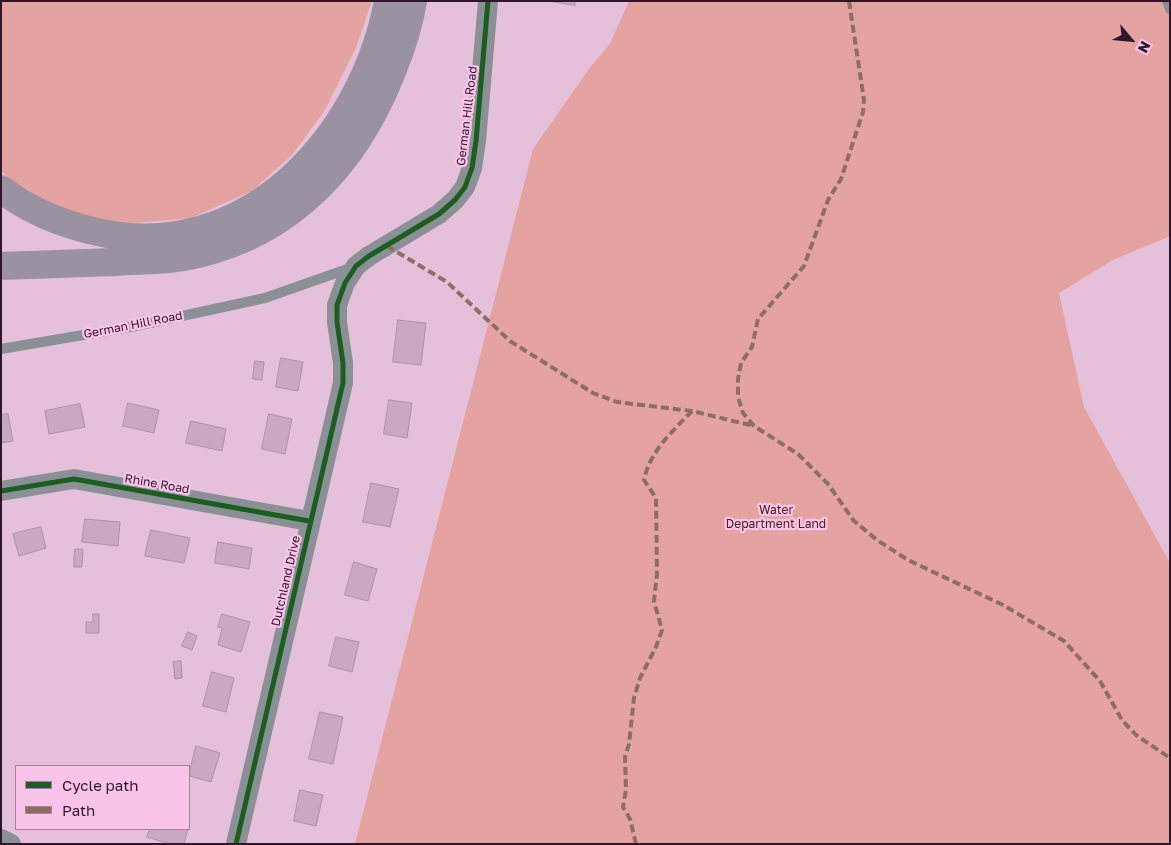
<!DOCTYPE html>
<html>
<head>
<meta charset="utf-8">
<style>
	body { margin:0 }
	#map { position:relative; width:1171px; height:845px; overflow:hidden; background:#e5c0db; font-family:"Golos Text",sans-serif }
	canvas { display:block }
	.frame { position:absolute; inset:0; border:2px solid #2f1729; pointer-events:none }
	.legend { position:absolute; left:15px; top:765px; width:175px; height:65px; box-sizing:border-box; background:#fac4ea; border:1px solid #a97f9d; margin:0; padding:6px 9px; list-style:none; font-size:15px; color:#2f1729 }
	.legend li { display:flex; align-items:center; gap:10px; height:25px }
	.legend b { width:25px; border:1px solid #a97f9d }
	.north { position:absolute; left:1106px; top:15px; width:50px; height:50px; -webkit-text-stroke:4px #fac4ea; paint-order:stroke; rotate:118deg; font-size:14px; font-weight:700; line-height:20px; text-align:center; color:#2f1729 }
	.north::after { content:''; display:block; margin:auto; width:18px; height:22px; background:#2f1729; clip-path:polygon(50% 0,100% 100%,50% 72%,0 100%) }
</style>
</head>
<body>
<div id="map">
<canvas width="1171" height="845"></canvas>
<div class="frame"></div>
<ul class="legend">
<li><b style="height:6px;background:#1b5e20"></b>Cycle path</li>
<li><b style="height:6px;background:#8d6e63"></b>Path</li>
</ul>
<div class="north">N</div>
</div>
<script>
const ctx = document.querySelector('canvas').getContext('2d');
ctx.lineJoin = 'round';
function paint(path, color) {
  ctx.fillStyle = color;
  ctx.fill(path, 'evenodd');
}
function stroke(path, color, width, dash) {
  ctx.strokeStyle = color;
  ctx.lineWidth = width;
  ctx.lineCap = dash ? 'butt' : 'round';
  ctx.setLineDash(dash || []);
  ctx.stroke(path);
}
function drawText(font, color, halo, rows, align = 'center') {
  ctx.font = font + ' "Golos Text",sans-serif';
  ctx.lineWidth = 4.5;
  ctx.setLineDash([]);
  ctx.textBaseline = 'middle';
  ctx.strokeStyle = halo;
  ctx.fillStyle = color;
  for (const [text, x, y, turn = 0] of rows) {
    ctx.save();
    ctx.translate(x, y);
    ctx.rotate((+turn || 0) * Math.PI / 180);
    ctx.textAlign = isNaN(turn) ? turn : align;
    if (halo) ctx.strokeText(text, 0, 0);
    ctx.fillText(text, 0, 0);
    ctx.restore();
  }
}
const green = new Path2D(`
	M1,1H372L356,48L325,110L293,154L252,191L191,218L125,224L65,213L13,182L1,171Z
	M629,1H1170V236L1113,260L1059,293L1084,407L1170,563V844H355L533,149L591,66L610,44Z`);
const building = new Path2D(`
	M549,1H575V5Z
	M398,320L426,323L421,365L393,362Z
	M281,358L303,362L298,391L276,387Z
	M255,361L264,362L262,380L253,379Z
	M389,400L412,403L407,438L384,434Z
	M128,403L159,410L154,433L123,426Z
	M80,404L85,427L49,434L45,411Z
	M8,414L13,441L1,443V415Z
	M269,414L292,419L285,454L262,449Z
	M191,421L226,429L222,451L186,443Z
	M371,483L399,489L390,527L363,522Z
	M85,519L120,522L118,546L82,542Z
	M41,527L46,548L19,556L13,534Z
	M151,530L190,538L184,563L145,556Z
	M218,542L252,548L249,569L215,563Z
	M75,549H83L82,567H74Z
	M354,562L377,569L368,601L345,595Z
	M93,614H99V633H86V622H93Z
	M222,614L250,622L241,652L218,645L222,628L218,627Z
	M188,632L197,636L192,650L182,646Z
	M336,637L359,642L352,672L329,666Z
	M181,661L182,678L175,679L173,662Z
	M212,672L234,678L226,712L203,706Z
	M320,712L343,717L333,764L309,759Z
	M196,746L220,753L211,782L189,776Z
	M300,790L323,795L316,826L294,821Z
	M150,829H188L184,844H170L147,837Z`);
const service = new Path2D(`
	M1167,1L1170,9
	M1,349L136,326L265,298L353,267`);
const minor = new Path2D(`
	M1,491L74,479L309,521
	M1,839L11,844
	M236,844L343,383V363L337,322V305L345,283L356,266L369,256L439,214L455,200L465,187L472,168L476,141L488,1`);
const motorway = new Path2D(`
	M1,189C28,210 60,223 93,231C244,268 362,139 388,1
	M1,266C39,265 77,263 115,262C142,260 171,261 198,254C293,232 356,162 391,74C401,50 409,26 413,1`);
const quiet = new Path2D(`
	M849,1L864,100L863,112L841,179L828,200L804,266L758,319L752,347L741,363L738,379V397L743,413L754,426L798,454L828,484L854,521L877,540L908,560L1003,605L1064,641L1100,681L1122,720L1136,735L1170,758
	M387,246L447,282L510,341L593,393L617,402L692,411
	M636,844L630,819L623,807L626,790L625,757L629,744L634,698L640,678L656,647L662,630L654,601L657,574L656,498L644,480C650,451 672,432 692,411L754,426`);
const cycleway = new Path2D(`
	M1,491L74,479L309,521
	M236,844L343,383V363L337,322V305L345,283L356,266L369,256L439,214L455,200L465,187L472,168L476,141L488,1`);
const streetNames = [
	["German Hill Road",467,116,-83],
	["German Hill Road",133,325,-11],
	["Rhine Road",157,484,10],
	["Dutchland Drive",286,581,-77]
];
const parkNames = [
	["Water",776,510],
	["Department Land",776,524]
];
paint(green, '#e4a3a1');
paint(building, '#caa8c1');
stroke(building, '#ad92a6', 1);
stroke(service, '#8a9096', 10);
stroke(minor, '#8a9096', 20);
stroke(motorway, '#9b92a1', 28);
stroke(quiet, '#8d6e63', 4, [8, 4]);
stroke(cycleway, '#1b5e20', 5);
drawText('12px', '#2f1729', '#fac4ea', streetNames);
drawText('12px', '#491c0e', '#fac4ea', parkNames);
</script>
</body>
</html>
